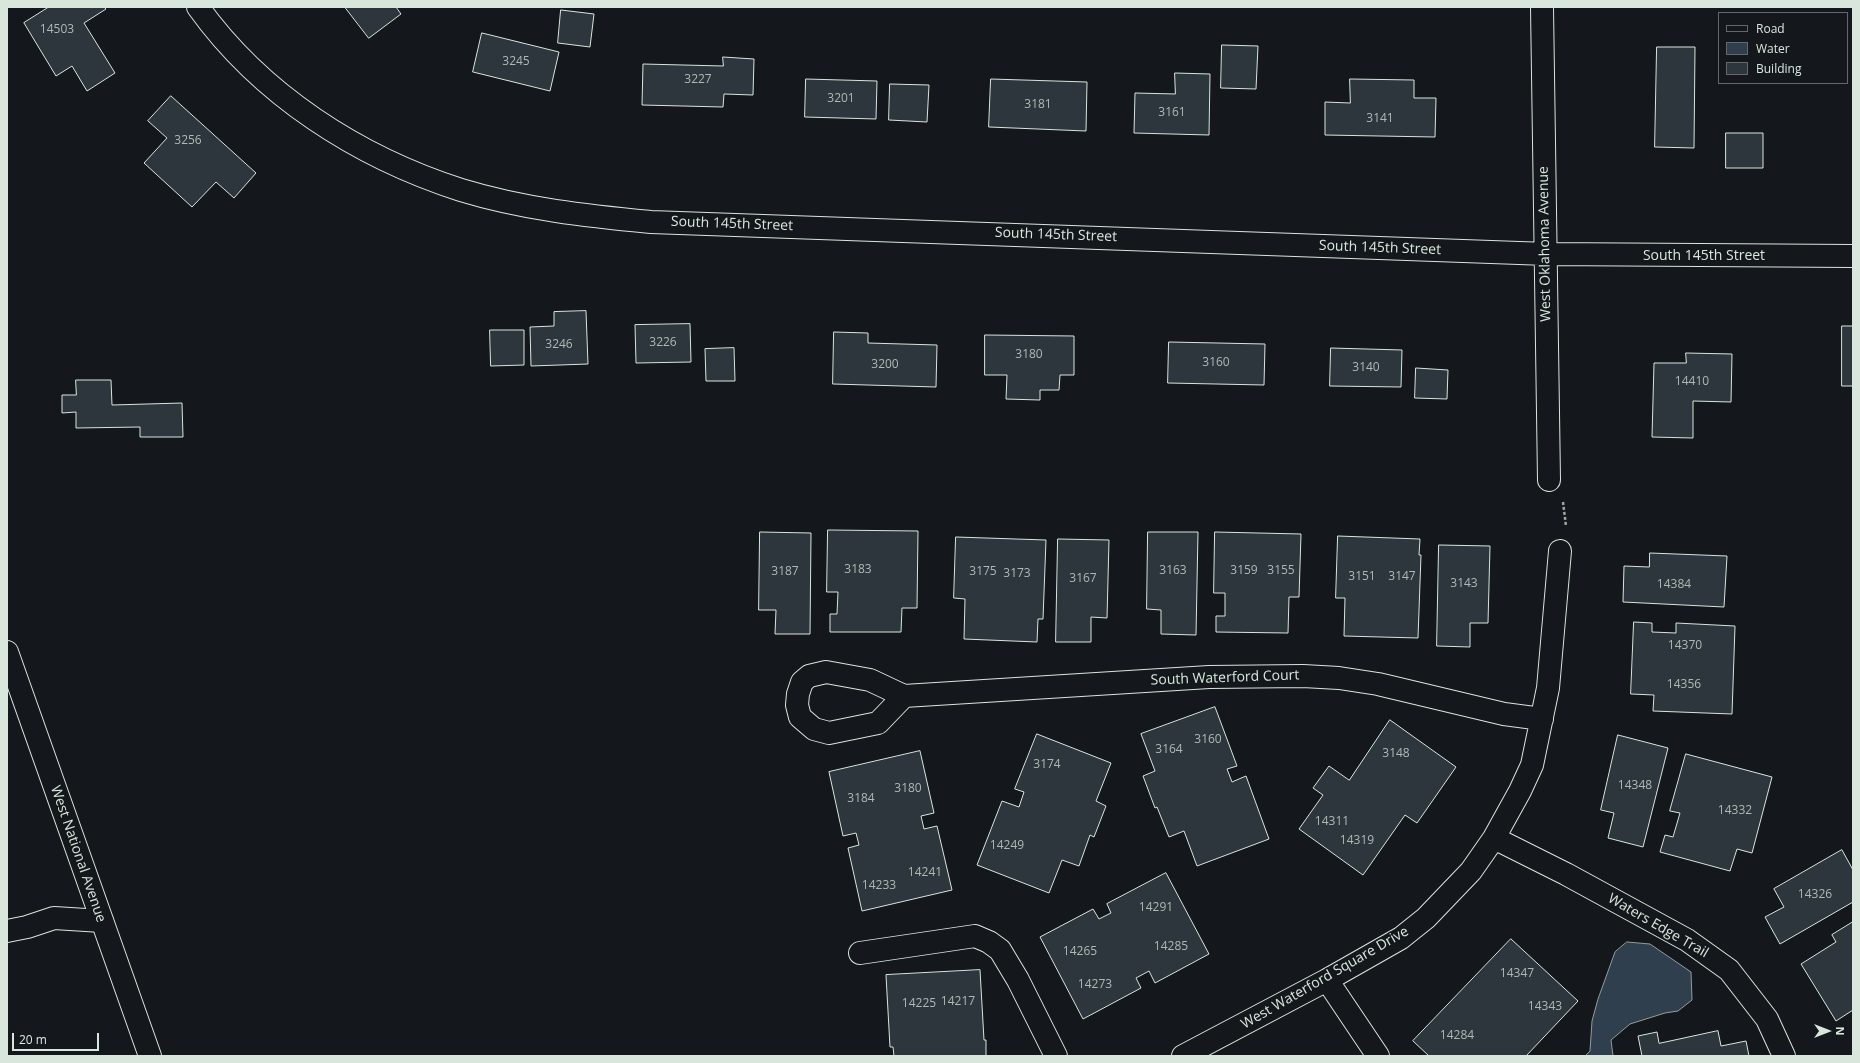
<!DOCTYPE html>
<html>
<head>
<meta charset="utf-8">
<style>
	body { margin:0 }
	#map { position:relative; width:1860px; height:1063px; overflow:hidden; background:#14181c; font-family:"Open Sans",sans-serif }
	canvas { display:block }
	.frame { position:absolute; inset:0; border:8px solid #d8e6dc; pointer-events:none }
	.legend { position:absolute; left:1718px; top:12px; width:130px; height:72px; box-sizing:border-box; background:#14181c; border:1px solid #626a69; margin:0; padding:5px 7px; list-style:none; font-size:12px; color:#d8e6dc }
	.legend li { display:flex; align-items:center; gap:8px; height:20px }
	.legend b { width:20px; border:1px solid #626a69 }
	.north { position:absolute; left:1808px; top:1011px; width:40px; height:40px; -webkit-text-stroke:3px #14181c; paint-order:stroke; rotate:90deg; font-size:11px; font-weight:700; line-height:16px; text-align:center; color:#d8e6dc }
	.north::after { content:''; display:block; margin:auto; width:14px; height:18px; background:#d8e6dc; clip-path:polygon(50% 0,100% 100%,50% 72%,0 100%) }
	.scale { position:absolute; left:12px; top:1033px; width:87px; height:18px; box-sizing:border-box; border:2px solid #d8e6dc; border-top:0; padding-left:5px; font-size:12px; line-height:14px; white-space:nowrap; color:#d8e6dc; -webkit-text-stroke:3px #14181c; paint-order:stroke }
</style>
</head>
<body>
<div id="map">
<canvas width="1860" height="1063"></canvas>
<div class="frame"></div>
<ul class="legend">
<li><b style="height:5px;background:#14181c"></b>Road</li>
<li><b style="height:11px;background:#2f3f4d"></b>Water</li>
<li><b style="height:11px;background:#2c363c"></b>Building</li>
</ul>
<div class="north">N</div>
<div class="scale">20 m</div>
</div>
<script>
const ctx = document.querySelector('canvas').getContext('2d');
ctx.lineJoin = 'round';
function paint(path, color) {
  ctx.fillStyle = color;
  ctx.fill(path, 'evenodd');
}
function stroke(path, color, width, dash) {
  ctx.strokeStyle = color;
  ctx.lineWidth = width;
  ctx.lineCap = dash ? 'butt' : 'round';
  ctx.setLineDash(dash || []);
  ctx.stroke(path);
}
function drawText(font, color, halo, rows, align = 'center') {
  ctx.font = font + ' "Open Sans",sans-serif';
  ctx.lineWidth = 3;
  ctx.setLineDash([]);
  ctx.textBaseline = 'middle';
  ctx.strokeStyle = halo;
  ctx.fillStyle = color;
  for (const [text, x, y, turn = 0] of rows) {
    ctx.save();
    ctx.translate(x, y);
    ctx.rotate((+turn || 0) * Math.PI / 180);
    ctx.textAlign = isNaN(turn) ? turn : align;
    if (halo) ctx.strokeText(text, 0, 0);
    ctx.fillText(text, 0, 0);
    ctx.restore();
  }
}
const water = new Path2D(`
	M1627,942L1650,944L1691,972L1692,1000L1678,1011L1665,1013L1630,1024L1611,1040L1613,1056H1585L1590,1051L1592,1021L1598,999L1615,952Z`);
const building = new Path2D(`
	M49,7H104L106,9L84,23L115,73L87,91L72,66L56,76L24,23Z
	M345,7H396L401,14L369,38Z
	M561,10L594,14L590,47L558,43Z
	M482,33L559,52L550,91L473,72Z
	M1222,45L1258,46L1256,89L1221,88Z
	M1657,47H1695L1694,148L1655,147Z
	M723,57L754,59L753,95L724,94L723,107L642,105L643,64L723,66Z
	M1175,73L1210,74L1209,135L1134,133L1135,93L1175,94Z
	M806,79L877,81L876,119L805,117Z
	M991,79L1087,82L1086,131L989,127Z
	M1350,79L1414,80V98H1436L1435,137L1325,135V102L1350,103Z
	M890,84L929,85L927,122L889,120Z
	M171,96L256,173L234,198L216,182L192,207L144,163L167,138L148,121Z
	M1726,133H1763V168H1726Z
	M586,311L588,364L531,366L530,327L554,326V312Z
	M690,324L691,362L636,363L635,325Z
	M1842,326H1853V386H1842Z
	M490,330H524V365L491,366Z
	M834,332L868,333V343L937,345L936,387L833,384Z
	M985,335L1074,336V375H1060L1059,390H1040V400L1006,399L1007,375H985Z
	M1169,342L1265,344L1264,385L1168,383Z
	M734,348L735,381H706L705,349Z
	M1331,348L1402,350L1401,387L1330,386Z
	M1686,353L1732,354L1731,402L1693,401V438L1652,437L1654,363H1686Z
	M1416,368L1448,370L1447,399L1415,398Z
	M76,380H111L112,405L182,403L183,437H140V427L76,428V412L62,413V395H76Z
	M828,530L918,531L917,608H902L901,632H830V614H837L838,592H827Z
	M760,532L811,533L810,634H775L776,610H759Z
	M1148,532H1198L1196,635L1161,634V610L1147,609Z
	M1215,532L1301,534L1299,597H1289L1288,633L1216,632V616H1225V593H1214Z
	M1338,536L1420,539L1419,555H1421L1418,638L1344,636L1345,598H1336Z
	M956,537L1046,540L1043,619H1038L1037,642L964,639L965,599L954,598Z
	M1058,539L1109,540L1107,618L1091,617V642H1056Z
	M1439,545L1490,546L1488,623H1470V647L1437,646Z
	M1650,553L1727,556L1724,607L1623,602L1624,566L1649,567Z
	M1634,622L1652,623V632L1676,633V623L1735,626L1732,714L1653,711L1654,695L1631,694Z
	M1215,707L1237,766L1227,769L1232,782L1246,776L1269,839L1197,866L1184,831L1169,837L1157,807L1155,808L1143,776L1155,771L1141,734Z
	M1390,720L1456,767L1417,823L1405,815L1363,875L1299,829L1323,795L1313,788L1329,766L1349,780Z
	M1037,734L1111,763L1096,801L1106,806L1094,837L1090,835L1079,866L1062,860L1049,893L977,865L1002,801L1019,807L1024,792L1015,789Z
	M1618,735L1668,748L1643,847L1608,838L1614,813L1601,810Z
	M920,751L934,813L921,816L924,829L937,826L952,890L862,911L848,848L859,845L856,833L843,836L829,772Z
	M1686,754L1772,777L1752,853L1737,849L1730,871L1660,852L1665,835L1673,837L1680,813L1670,811Z
	M1842,850L1853,870V902L1780,944L1765,917L1784,907L1774,889Z
	M1166,873L1209,954L1155,983L1149,971L1136,978L1141,988L1083,1019L1040,937L1093,909L1099,919L1111,913L1107,904Z
	M1853,922V1010L1836,1021L1801,964L1836,942L1832,935Z
	M1511,939L1578,1001L1526,1056H1429L1413,1041Z
	M980,970L984,1040H986V1056H894L893,1047H890L886,975Z
	M1718,1031L1721,1046L1746,1041L1749,1056H1642L1638,1036L1657,1032L1659,1043Z`);
const path = new Path2D(`
	M1563,502L1566,526`);
const minor = new Path2D(`
	M198,7C261,95 358,157 461,190C523,209 587,216 651,222L1547,254L1853,256
	M1542,7L1549,480
	M904,696L878,723L829,733L814,729L800,717L797,705L798,694L802,682L809,676L826,672L870,680L904,696L1209,677L1303,676L1339,678L1378,684L1504,714L1542,719
	M1494,838L1566,874L1687,940L1729,970L1767,1019L1784,1056
	M7,931L27,927L54,918L102,921
	M860,953L975,936L989,942L1000,950L1018,980L1056,1056
	M1327,980L1378,1056
	M1183,1056L1327,980L1401,938L1426,918L1471,871L1494,838L1520,791L1532,765L1548,688L1560,551`);
const secondary = new Path2D(`
	M7,652L150,1056`);
const numberNames = [
	["14503",57,30],
	["3245",516,62],
	["3227",698,80],
	["3201",841,99],
	["3181",1038,105],
	["3161",1172,113],
	["3141",1380,119],
	["3256",188,141],
	["3226",663,343],
	["3246",559,345],
	["3180",1029,355],
	["3160",1216,363],
	["3200",885,365],
	["3140",1366,368],
	["14410",1692,382],
	["3183",858,570],
	["3163",1173,571],
	["3159",1244,571],
	["3155",1281,571],
	["3187",785,572],
	["3175",983,572],
	["3173",1017,574],
	["3151",1362,577],
	["3147",1402,577],
	["3167",1083,579],
	["3143",1464,584],
	["14384",1674,585],
	["14370",1685,646],
	["14356",1684,685],
	["3160",1208,740],
	["3164",1169,750],
	["3148",1396,754],
	["3174",1047,765],
	["14348",1635,786],
	["3180",908,789],
	["3184",861,799],
	["14332",1735,811],
	["14311",1332,822],
	["14319",1357,841],
	["14249",1007,846],
	["14241",925,873],
	["14233",879,886],
	["14326",1815,895],
	["14291",1156,908],
	["14285",1171,947],
	["14265",1080,952],
	["14347",1517,974],
	["14273",1095,985],
	["14217",958,1002],
	["14225",919,1004],
	["14343",1545,1007],
	["14284",1457,1036]
];
const streetNames = [
	["South 145th Street",732,224,2],
	["South 145th Street",1056,235,2],
	["West Oklahoma Avenue",1545,244,-91],
	["South 145th Street",1380,248,2],
	["South 145th Street",1704,256],
	["South Waterford Court",1225,678,-2],
	["West National Avenue",78,854,71],
	["Waters Edge Trail",1658,926,30],
	["West Waterford Square Drive",1325,978,-30]
];
paint(water, '#2f3f4d');
stroke(water, '#939e99', 1);
paint(building, '#2c363c');
stroke(building, '#d8e6dc', 1);
stroke(minor, '#d8e6dc', 24);
stroke(secondary, '#d8e6dc', 24);
stroke(path, '#9da8a2', 2.5, [3, 2]);
stroke(minor, '#14181c', 22);
stroke(secondary, '#14181c', 22);
drawText('12px', '#adbab4', null, numberNames);
drawText('14px', '#d8e6dc', '#14181c', streetNames);
</script>
</body>
</html>
